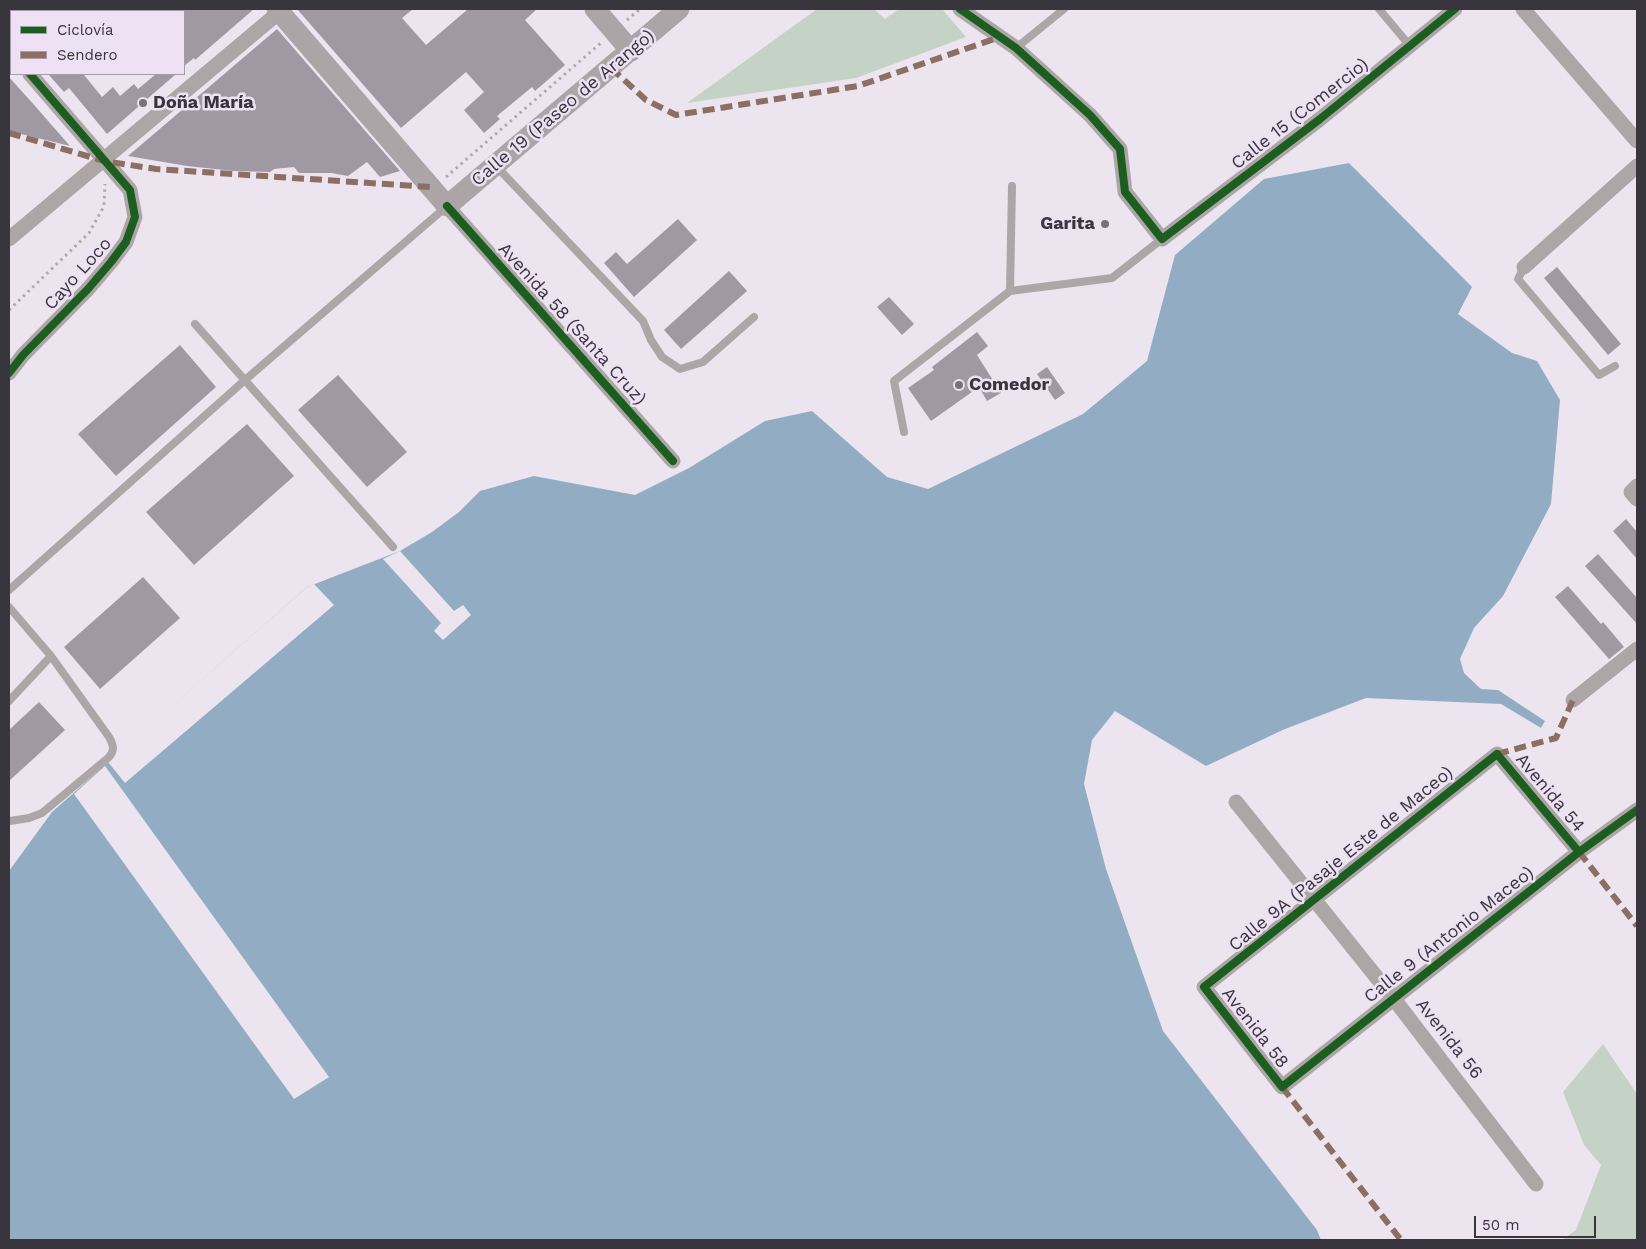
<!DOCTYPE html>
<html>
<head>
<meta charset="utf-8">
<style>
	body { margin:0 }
	#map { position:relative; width:1646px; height:1249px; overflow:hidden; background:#ece5ef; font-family:"Work Sans",sans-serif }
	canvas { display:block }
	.frame { position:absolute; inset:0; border:10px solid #39353c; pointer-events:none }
	.legend { position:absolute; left:10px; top:10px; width:175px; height:65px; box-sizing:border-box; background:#ede1f3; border:1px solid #a59caa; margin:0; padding:6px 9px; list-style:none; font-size:15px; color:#39353c }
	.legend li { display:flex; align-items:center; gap:10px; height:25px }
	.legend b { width:25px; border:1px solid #a59caa }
	.scale { position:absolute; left:1474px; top:1216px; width:122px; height:22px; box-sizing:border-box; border:2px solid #39353c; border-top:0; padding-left:6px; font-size:15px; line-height:18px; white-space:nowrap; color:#39353c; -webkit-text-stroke:4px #ede1f3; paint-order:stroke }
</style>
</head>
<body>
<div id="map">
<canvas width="1646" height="1249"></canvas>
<div class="frame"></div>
<ul class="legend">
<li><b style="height:6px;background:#1b5e20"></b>Ciclovía</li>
<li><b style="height:6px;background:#8d6e63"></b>Sendero</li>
</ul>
<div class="scale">50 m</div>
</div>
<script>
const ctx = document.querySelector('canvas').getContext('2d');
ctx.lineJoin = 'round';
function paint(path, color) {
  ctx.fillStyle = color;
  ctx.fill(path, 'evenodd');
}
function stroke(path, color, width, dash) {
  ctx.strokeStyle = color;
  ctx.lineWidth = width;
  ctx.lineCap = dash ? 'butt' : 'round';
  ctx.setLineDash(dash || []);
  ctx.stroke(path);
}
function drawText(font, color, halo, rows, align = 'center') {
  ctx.font = font + ' "Work Sans",sans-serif';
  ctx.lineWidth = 5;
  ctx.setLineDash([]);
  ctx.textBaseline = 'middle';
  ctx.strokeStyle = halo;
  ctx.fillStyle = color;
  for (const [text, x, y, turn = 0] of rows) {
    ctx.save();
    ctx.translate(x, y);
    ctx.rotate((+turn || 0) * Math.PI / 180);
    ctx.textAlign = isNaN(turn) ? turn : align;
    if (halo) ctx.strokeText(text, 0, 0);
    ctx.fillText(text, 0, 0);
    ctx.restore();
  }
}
const green = new Path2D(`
	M817,9H874L885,19L899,9H942L966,37L856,78L687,103Z
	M1603,1044L1637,1094V1240H1562L1576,1230L1601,1165L1584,1145L1563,1092Z`);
const water = new Path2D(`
	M1349,163L1472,287L1458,314L1512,353L1537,361L1560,400L1551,504L1503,596L1474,628L1460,659L1464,673L1481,689L1498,690L1545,721L1541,728L1501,704L1366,698L1285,729L1206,766L1115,711L1092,740L1084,784L1106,869L1163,1031L1317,1230L1321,1240H9V871L52,812L307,587L400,551L432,532L459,512L480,491L534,476L635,495L689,468L765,421L812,411L887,477L928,489L1083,414L1147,361L1175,255L1264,179Z`);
const pier = new Path2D(`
	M400,551L454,611L463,605L471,615L443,640L434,631L441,623L383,559Z
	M314,584L334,605L125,783L108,762L307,587Z
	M105,766L329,1077L294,1099L74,794Z`);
const building = new Path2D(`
	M184,9H254L195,60L194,58L184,66Z
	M297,9H413L402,18L426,45L468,9H537L525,20L565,65L535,91L532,87L497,116L500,119L484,133L464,110L484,92L466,72L401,128Z
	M277,29L400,171L380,177L367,162L348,176L331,173H299L294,167L274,169L270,172L234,171L187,166L128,156Z
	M48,74H86L84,75L102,97L113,87L120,96L134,84L138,89L156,74H176L107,134L69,88L64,92Z
	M9,77L35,106L70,146L9,131Z
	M678,219L697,240L634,297L604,263L616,252L627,264Z
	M1557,267L1621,344L1608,355L1544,278Z
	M729,271L747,291L681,349L664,330Z
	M889,297L914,324L902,335L877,307Z
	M977,332L988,346L977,355L1001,393L987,401L979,387L931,421L908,388L934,370L932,367Z
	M180,345L216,387L116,476L78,434Z
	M1047,367L1065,393L1055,400L1037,374Z
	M338,375L407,452L367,487L298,410Z
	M247,424L294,476L194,565L146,512Z
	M1626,519L1637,532V559L1613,531Z
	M1598,554L1637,598V624L1585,566Z
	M143,577L180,618L100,689L64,647Z
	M1568,586L1601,624L1603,622L1624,647L1609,659L1555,597Z
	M39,702L65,730L9,781V730Z`);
const path = new Path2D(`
	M627,20L640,9
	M446,177L602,42
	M9,310L89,233L104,206L105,184`);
const service = new Path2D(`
	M1379,9L1410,46
	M1016,48L1064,9
	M496,166L643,321L651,340L662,357L680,369L703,362L754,317
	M1524,267L1518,279L1599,375L1615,366
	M1010,291L1012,186
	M195,324L393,547
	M904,432L894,381L1010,291L1112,278L1162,239
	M9,590L245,380L446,207
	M9,607L51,656L109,737C114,746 115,751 108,758L42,813L29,818L10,821
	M9,701L51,656`);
const minor = new Path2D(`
	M960,9L1016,48L1090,115L1120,149L1125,192L1162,239L1320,119L1455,9
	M1523,9L1637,141
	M9,49L11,52
	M447,206L673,461
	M9,239L283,9
	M1524,267L1637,166
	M9,373L23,355L88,289L111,262L126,242L135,217L130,190L30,74
	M1637,486L1631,492L1637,499
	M1573,700L1637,649
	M1236,802L1394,999L1536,1184
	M1579,852L1497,754L1204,987L1282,1087L1579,852L1637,810`);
const secondary = new Path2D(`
	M277,9L447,206L679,9
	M595,9L631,51`);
const quiet = new Path2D(`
	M611,68L646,100L676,115L858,86L1000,37
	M9,133L104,161L156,169L431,187
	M1497,754L1556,738L1573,700
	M1579,852L1637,926
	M1282,1087L1401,1240`);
const cycleway = new Path2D(`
	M960,9L1016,48L1090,115L1120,149L1125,192L1162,239L1320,119L1455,9
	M447,206L673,461
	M9,373L23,355L88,289L111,262L126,242L135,217L130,190L30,74
	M1579,852L1497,754L1204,987L1282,1087L1579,852L1637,810`);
const markers = [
	[143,103,5,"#78737b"],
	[1105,224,5,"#78737b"],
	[959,385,5,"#78737b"]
];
const poiNames = [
	["Doña María",153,103],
	["Garita",1095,224,"right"],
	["Comedor",969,385]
];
const streetNames = [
	["Calle 19 (Paseo de Arango)",563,108,-40],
	["Calle 15 (Comercio)",1300,114,-38],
	["Cayo Loco",78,274,-48],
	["Avenida 58 (Santa Cruz)",572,324,48],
	["Avenida 54",1550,793,50],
	["Calle 9A (Pasaje Este de Maceo)",1341,859,-39],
	["Calle 9 (Antonio Maceo)",1449,935,-38],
	["Avenida 58",1255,1028,52],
	["Avenida 56",1449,1039,52]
];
paint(green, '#c4d3c5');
paint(water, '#92adc3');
paint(pier, '#ece5ef');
paint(building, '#a098a3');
stroke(path, '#b0aaad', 3, [2.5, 4]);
stroke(service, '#ada6a7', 8);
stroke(minor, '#ada6a7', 15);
stroke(secondary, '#aca5a8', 21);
stroke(quiet, '#8d6e63', 6, [12, 6]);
stroke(cycleway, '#1b5e20', 8);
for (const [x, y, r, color] of markers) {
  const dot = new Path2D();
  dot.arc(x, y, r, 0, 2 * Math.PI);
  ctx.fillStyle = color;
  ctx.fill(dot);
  stroke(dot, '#ede1f3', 2);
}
drawText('bold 18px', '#39353c', '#ede1f3', poiNames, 'left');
drawText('18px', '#39353c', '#ede1f3', streetNames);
</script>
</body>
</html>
